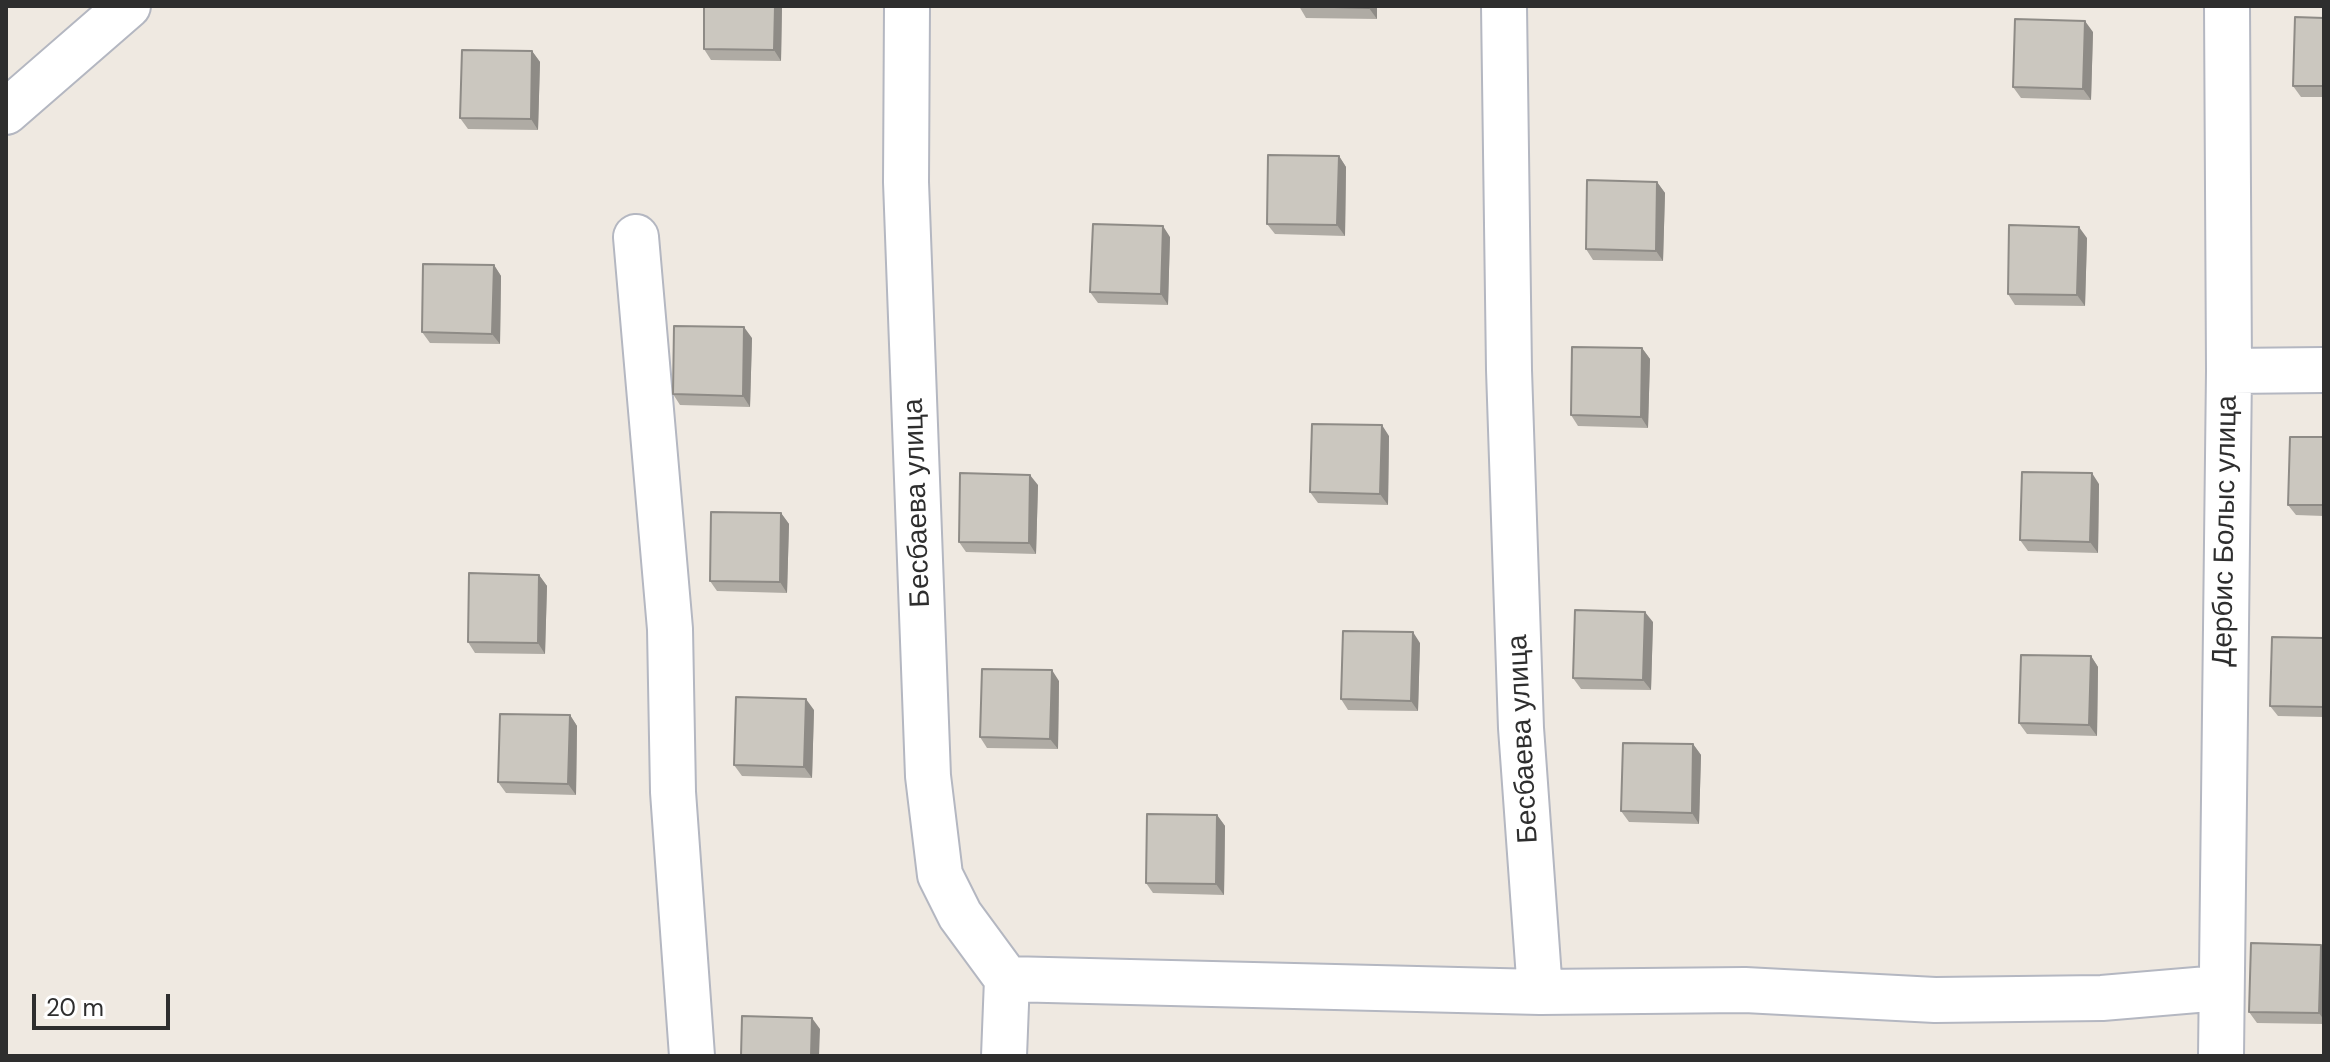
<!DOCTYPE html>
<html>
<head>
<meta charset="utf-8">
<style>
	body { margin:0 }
	#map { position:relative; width:2330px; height:1062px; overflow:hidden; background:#efe9e1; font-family:"DM Sans",sans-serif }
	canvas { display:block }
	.frame { position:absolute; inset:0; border:8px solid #2e2e2e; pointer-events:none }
	.scale { position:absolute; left:32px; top:994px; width:138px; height:36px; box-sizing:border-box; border:4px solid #2e2e2e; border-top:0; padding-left:10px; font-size:24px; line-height:28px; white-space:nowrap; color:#2e2e2e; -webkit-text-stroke:6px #fff; paint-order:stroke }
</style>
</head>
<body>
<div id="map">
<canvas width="2330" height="1062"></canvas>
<div class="frame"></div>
<div class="scale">20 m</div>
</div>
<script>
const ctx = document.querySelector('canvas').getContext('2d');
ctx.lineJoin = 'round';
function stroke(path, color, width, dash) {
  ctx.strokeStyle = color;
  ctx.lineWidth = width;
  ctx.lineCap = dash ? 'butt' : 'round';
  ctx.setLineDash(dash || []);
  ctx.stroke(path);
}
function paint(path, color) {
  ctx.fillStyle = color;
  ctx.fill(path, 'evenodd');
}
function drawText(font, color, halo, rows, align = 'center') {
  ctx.font = font + ' "DM Sans",sans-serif';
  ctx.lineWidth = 6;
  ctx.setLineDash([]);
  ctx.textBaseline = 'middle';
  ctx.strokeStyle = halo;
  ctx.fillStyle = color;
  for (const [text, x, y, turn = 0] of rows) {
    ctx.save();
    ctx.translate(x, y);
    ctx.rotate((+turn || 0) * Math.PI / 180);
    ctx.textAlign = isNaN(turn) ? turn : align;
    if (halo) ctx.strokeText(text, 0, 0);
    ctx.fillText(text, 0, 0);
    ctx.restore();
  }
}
const minor = new Path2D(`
	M907,6L906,182L928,776L940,875L960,915L1007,979
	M1504,6L1509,370L1521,728L1540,992
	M6,112L128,6
	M636,237L670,629L673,792L692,1056
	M2229,371L2324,370
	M1007,979L1540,992L1745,990L1935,1000L2102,998L2220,988
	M1004,1056L1007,979
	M2221,1056L2229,371L2227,6`);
const wall = new Path2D(`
	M704,6H782L781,61L711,60L704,49Z
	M1299,6H1377V19L1306,18Z
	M2324,18V97H2301L2293,86Z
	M2093,32L2091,100L2021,98L2013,87Z
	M532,51L540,62L538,130L468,129L460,118Z
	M1339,156L1346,167L1345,236L1275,234L1267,224Z
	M1657,182L1665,193L1663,261L1593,260L1586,249Z
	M1170,237L1168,305L1098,303L1090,292Z
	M2087,238L2085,306L2015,305L2008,294Z
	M494,265L501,276L500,344L430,343L422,332Z
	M752,338L750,407L680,405L673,394Z
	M1642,348L1650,359L1648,428L1578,426L1571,415Z
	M1389,436L1388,505L1318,503L1310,492Z
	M2324,437V516L2296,515L2288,505Z
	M2099,484L2098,553L2028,551L2020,540Z
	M1038,485L1036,554L966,552L959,542Z
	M781,513L789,524L787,593L717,591L710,581Z
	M539,575L547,586L545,654L475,653L468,642Z
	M1653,622L1651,690L1581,689L1573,678Z
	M2324,638V717L2278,716L2270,706Z
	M1420,643L1418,711L1348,710L1341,699Z
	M2091,656L2098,667L2097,736L2027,734L2019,723Z
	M1059,681L1058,749L987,748L980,737Z
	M814,710L812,778L742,776L734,765Z
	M570,715L577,726L576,795L506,793L498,782Z
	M1693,744L1701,755L1699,824L1629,822L1621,811Z
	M1217,815L1225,826L1224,895L1153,893L1146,883Z
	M2324,949V1024L2257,1023L2249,1012Z`);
const shadedWall = new Path2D(`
	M775,6H782L781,61L774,50Z
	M1369,6H1377V19L1369,8Z
	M2085,21L2093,32L2091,100L2083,89Z
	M532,51L540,62L538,130L531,119Z
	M1339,156L1346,167L1345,236L1337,225Z
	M1657,182L1665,193L1663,261L1656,251Z
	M1163,226L1170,237L1168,305L1161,294Z
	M2079,227L2087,238L2085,306L2077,295Z
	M494,265L501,276L500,344L492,334Z
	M744,327L752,338L750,407L743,396Z
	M1642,348L1650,359L1648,428L1641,417Z
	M1382,425L1389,436L1388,505L1380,494Z
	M2092,473L2099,484L2098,553L2090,542Z
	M1030,475L1038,485L1036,554L1029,543Z
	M781,513L789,524L787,593L780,582Z
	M539,575L547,586L545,654L538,643Z
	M1645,612L1653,622L1651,690L1643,680Z
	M1413,632L1420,643L1418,711L1411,701Z
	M2091,656L2098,667L2097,736L2089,725Z
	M1052,670L1059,681L1058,749L1050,739Z
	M806,699L814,710L812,778L804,767Z
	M570,715L577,726L576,795L568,784Z
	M1693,744L1701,755L1699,824L1692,813Z
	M1217,815L1225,826L1224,895L1216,884Z
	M2321,945L2324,949V1020L2319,1013Z
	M812,1018L820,1029L819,1056H811Z`);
const building = new Path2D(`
	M704,6H775L774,50L704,49Z
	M1299,6H1369V8Z
	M2295,17L2324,18V86H2293Z
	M2015,19L2085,21L2083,89L2013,87Z
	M462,50L532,51L531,119L460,118Z
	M1268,155L1339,156L1337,225L1267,224Z
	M1587,180L1657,182L1656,251L1586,249Z
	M1093,224L1163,226L1161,294L1090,292Z
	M2009,225L2079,227L2077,295L2008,294Z
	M423,264L494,265L492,334L422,332Z
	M674,326L744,327L743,396L673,394Z
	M1572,347L1642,348L1641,417L1571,415Z
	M1312,424L1382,425L1380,494L1310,492Z
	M2290,437H2324V505H2288Z
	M2022,472L2092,473L2090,542L2020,540Z
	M960,473L1030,475L1029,543L959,542Z
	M711,512L781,513L780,582L710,581Z
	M469,573L539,575L538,643L468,642Z
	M1575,610L1645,612L1643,680L1573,678Z
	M1343,631L1413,632L1411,701L1341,699Z
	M2272,637L2324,638V707L2270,706Z
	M2021,655L2091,656L2089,725L2019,723Z
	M982,669L1052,670L1050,739L980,737Z
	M736,697L806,699L804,767L734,765Z
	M500,714L570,715L568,784L498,782Z
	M1623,743L1693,744L1692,813L1621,811Z
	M1147,814L1217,815L1216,884L1146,883Z
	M2251,943L2321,945L2319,1013L2249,1012Z
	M742,1016L812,1018L811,1056H741Z`);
const streetNames = [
	["Бесбаева улица",918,503,-92],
	["Дербис Болыс улица",2226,531,-89],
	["Бесбаева улица",1524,739,-93]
];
stroke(minor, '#b4b7c1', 48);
stroke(minor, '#fff', 44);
paint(wall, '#afaba4');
paint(shadedWall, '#8e8b86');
paint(building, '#cbc7bf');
stroke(building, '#8e8b86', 2);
drawText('28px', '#2e2e2e', '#fff', streetNames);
</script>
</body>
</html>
